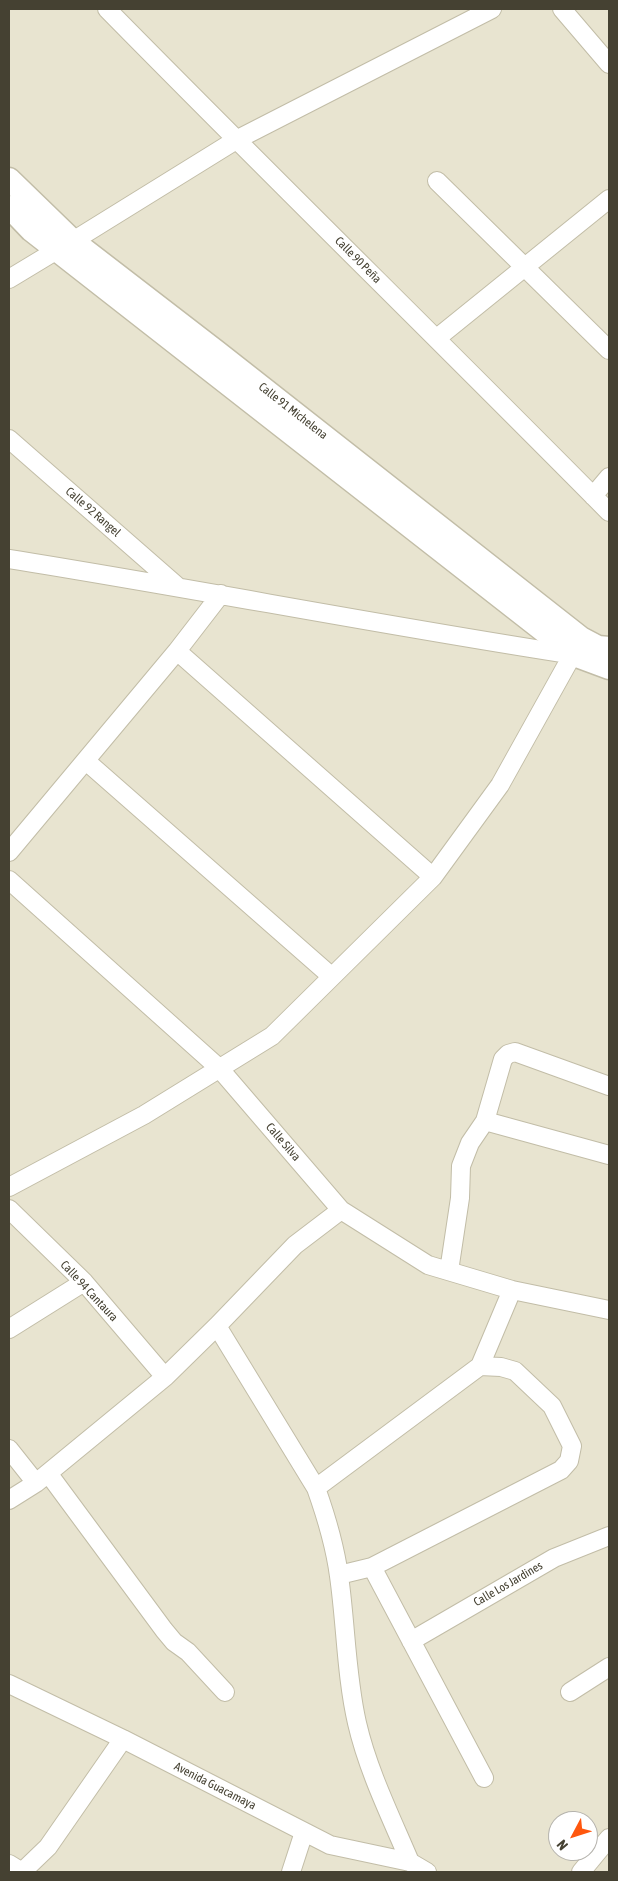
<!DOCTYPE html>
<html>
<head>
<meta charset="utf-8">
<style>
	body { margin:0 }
	#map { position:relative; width:618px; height:1881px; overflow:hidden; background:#f3f1e3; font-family:"Asap Condensed",sans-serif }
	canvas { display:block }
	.frame { position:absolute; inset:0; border:10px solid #454132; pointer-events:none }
	.north { position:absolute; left:548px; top:1811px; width:50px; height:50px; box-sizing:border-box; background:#fff; border:1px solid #b5b3ad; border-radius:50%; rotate:230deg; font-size:14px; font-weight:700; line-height:20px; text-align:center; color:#454132 }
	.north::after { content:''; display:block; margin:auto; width:18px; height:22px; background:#ff570e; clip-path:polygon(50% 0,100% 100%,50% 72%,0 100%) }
</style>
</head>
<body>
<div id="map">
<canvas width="618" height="1881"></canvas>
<div class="frame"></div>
<div class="north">N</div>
</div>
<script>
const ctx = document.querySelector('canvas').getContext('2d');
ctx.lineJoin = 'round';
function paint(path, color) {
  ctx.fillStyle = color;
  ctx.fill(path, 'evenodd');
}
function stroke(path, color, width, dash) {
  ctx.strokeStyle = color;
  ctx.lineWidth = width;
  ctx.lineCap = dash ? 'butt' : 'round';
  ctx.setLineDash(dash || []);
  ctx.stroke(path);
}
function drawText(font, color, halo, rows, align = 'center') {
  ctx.font = font + ' "Asap Condensed",sans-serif';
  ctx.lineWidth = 4;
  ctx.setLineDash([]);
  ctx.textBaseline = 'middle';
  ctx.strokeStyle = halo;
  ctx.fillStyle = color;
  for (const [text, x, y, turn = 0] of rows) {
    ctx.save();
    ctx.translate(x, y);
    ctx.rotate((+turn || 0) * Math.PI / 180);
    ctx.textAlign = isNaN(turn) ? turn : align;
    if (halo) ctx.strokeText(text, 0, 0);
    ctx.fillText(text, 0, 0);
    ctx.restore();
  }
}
const residential = new Path2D(`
	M9,9H609V1872H9ZM558,1821H588V1851H558Z`);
const minor = new Path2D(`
	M107,9C273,178 443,344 609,512
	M562,9L609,64
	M437,181L609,350
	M73,241L236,140L492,9
	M9,279L57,250
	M437,338L609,199
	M9,439L177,586
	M593,496L609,477
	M9,559C197,589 385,626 574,655
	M177,651L433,877
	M86,761L331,976
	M9,852L177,651L221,594
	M9,880L219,1068L341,1210L428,1265L512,1290L609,1310
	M485,1121L609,1155
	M9,1187L144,1115L272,1036L433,877L500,785L579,643
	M9,1209L84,1282L165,1377
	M449,1271L460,1198L461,1166L470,1143L485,1121L503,1059L508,1054L515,1052L609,1086
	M217,1326L316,1488C326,1516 335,1546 339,1576C346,1625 346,1675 357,1723C368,1771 391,1817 410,1862
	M9,1329L84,1282
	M480,1366L512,1290
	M9,1449L36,1483
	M48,1473L164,1630L174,1642L188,1652L225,1692
	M316,1488L480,1366L501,1367L515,1371L552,1406L572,1446L569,1461L561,1470L372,1567L484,1778
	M9,1500L36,1483L165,1377L217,1326L295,1245L341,1210
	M339,1575L372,1567
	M411,1641L554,1558L609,1536
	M9,1684L123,1739L330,1845L410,1862L427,1872
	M570,1692L609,1667
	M9,1864L22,1872
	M22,1872L48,1847L123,1739
	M291,1872L304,1832
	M581,1872L609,1838`);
const tertiary = new Path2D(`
	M9,179L73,241L217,352L581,638L598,647L609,648
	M9,207L31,230L540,628L574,655L609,668`);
const streetNames = [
	["Calle 90 Peña",358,260,45],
	["Calle 91 Michelena",293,411,38],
	["Calle 92 Rangel",93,512,41],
	["Calle Silva",283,1142,49],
	["Calle 94 Cantaura",89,1291,47],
	["Calle Los Jardines",508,1584,-30],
	["Avenida Guacamaya",215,1786,27]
];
paint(residential, '#e8e4d0');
stroke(minor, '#c2bda7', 20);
stroke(tertiary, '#c2bda7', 25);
stroke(minor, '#fff', 18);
stroke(tertiary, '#fff', 22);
drawText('12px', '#454132', '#fff', streetNames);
</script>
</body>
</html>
